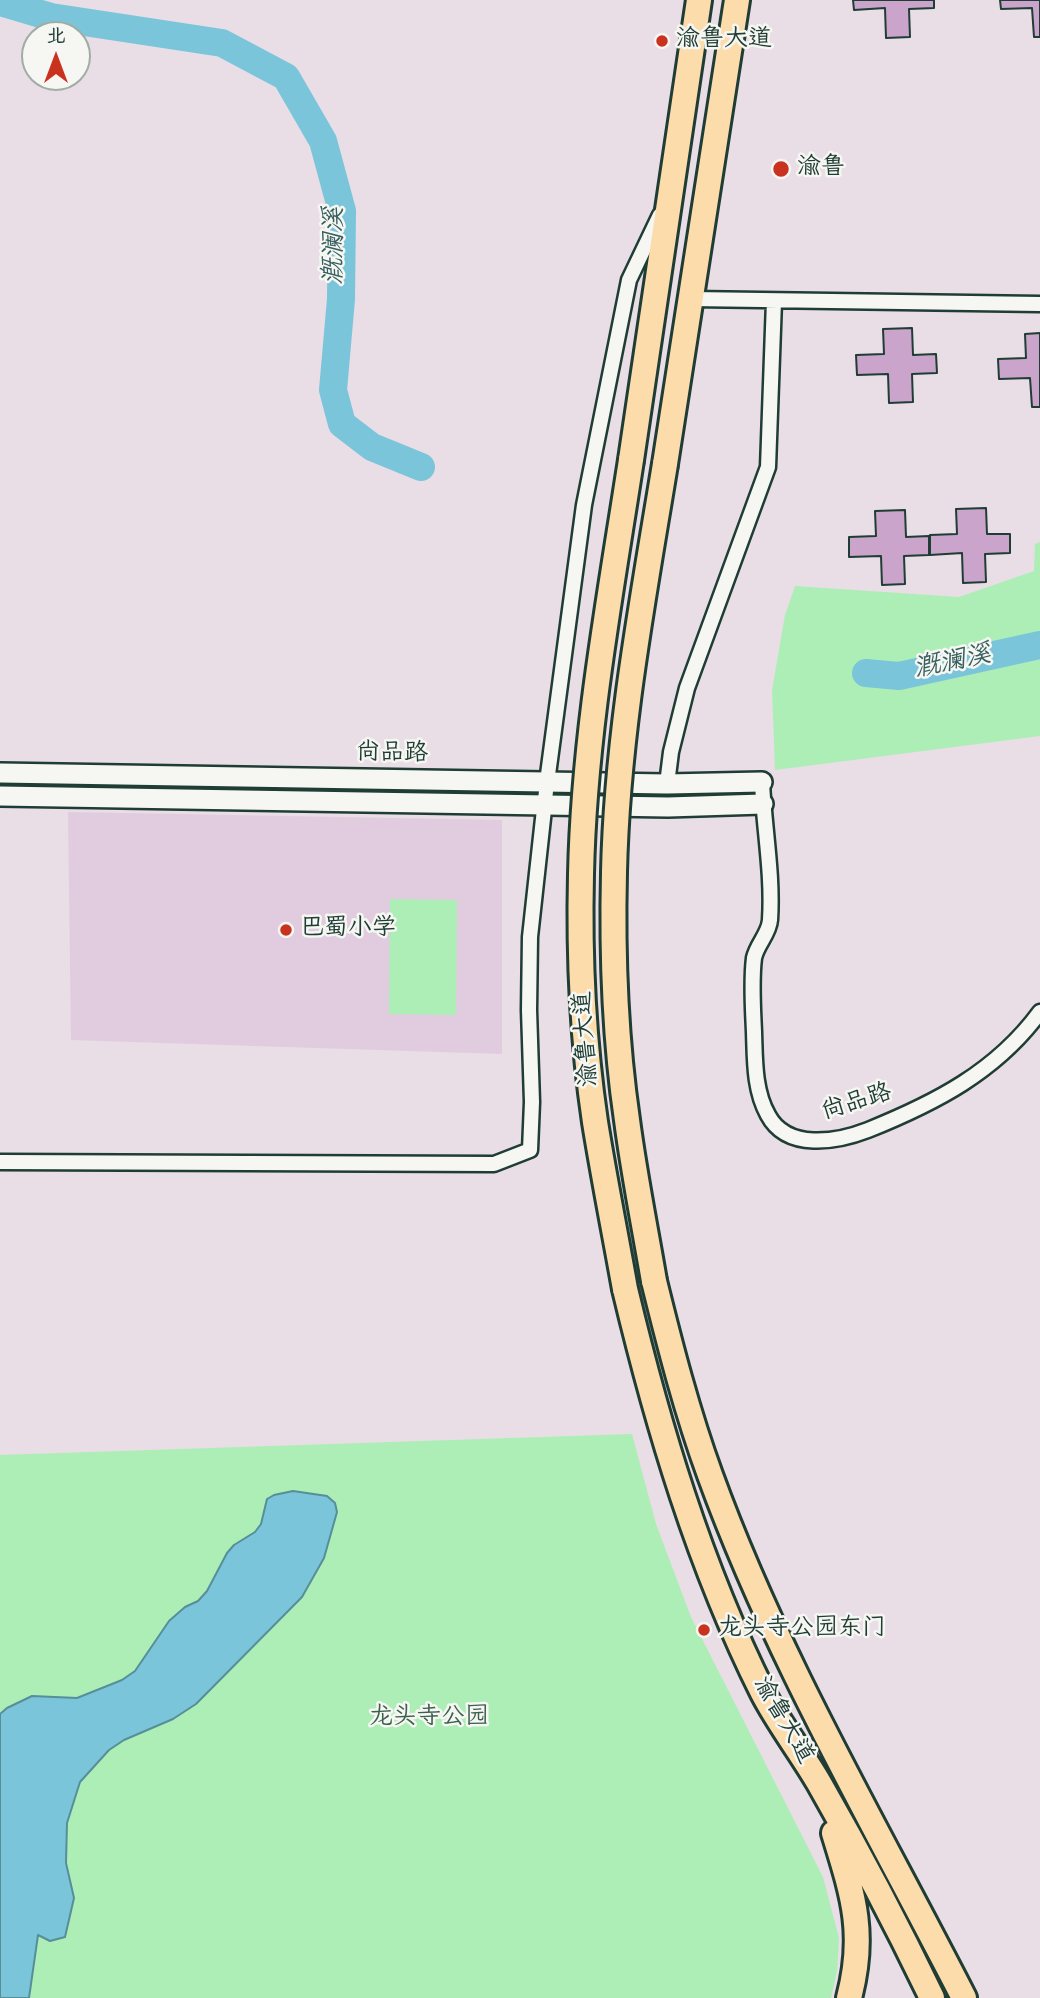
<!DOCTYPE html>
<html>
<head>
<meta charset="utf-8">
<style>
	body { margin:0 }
	#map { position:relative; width:1040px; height:1998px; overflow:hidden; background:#e9dde6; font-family:Kalam,"LXGW WenKai TC",sans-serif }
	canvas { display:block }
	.north { position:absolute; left:21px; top:21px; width:70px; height:70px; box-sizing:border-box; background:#f6f6f2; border:2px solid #a0aca6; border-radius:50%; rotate:0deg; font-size:19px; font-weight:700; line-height:28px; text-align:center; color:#1f3d34 }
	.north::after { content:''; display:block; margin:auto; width:24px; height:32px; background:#c8321e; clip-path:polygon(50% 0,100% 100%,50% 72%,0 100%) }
</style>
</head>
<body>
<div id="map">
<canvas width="1040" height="1998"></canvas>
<div class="north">北</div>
</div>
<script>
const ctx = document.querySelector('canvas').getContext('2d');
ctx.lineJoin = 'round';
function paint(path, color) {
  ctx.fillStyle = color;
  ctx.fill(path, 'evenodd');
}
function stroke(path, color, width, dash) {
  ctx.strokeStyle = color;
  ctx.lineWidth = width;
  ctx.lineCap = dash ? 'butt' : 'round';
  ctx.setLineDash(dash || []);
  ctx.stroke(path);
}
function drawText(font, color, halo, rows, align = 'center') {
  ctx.font = font + ' Kalam,"LXGW WenKai TC",sans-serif';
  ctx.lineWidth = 5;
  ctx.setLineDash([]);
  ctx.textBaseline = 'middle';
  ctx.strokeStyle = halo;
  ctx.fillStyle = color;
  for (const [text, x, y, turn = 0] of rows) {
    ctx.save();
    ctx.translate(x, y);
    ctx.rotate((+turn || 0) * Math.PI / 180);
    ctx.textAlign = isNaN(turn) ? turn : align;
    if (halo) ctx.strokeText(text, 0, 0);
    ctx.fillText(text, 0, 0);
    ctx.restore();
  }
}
const built = new Path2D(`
	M68,812L502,820V1054L71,1040Z`);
const green = new Path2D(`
	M1040,542V736L775,770L772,690L785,615L795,586L959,597L1034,571L1035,544Z
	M390,899L457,900L456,1015L389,1014Z
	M632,1434L656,1524L691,1617L823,1877L839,1938L837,1971L831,1998H0V1455Z`);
const water = new Path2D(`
	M293,1491L327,1496L335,1503L337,1512L324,1558L302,1597L196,1704L173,1719L124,1740L109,1750L80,1782L67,1823L66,1863L74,1898L65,1937L50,1941L38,1935L29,1998H0V1714L7,1708L32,1696L77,1698L122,1680L135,1671L169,1621L185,1607L198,1601L207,1591L227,1553L234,1545L255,1532L261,1524L267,1499L274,1495Z`);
const river = new Path2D(`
	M0,2L51,17L222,43L286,77L323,141L342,211L341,299L333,390L342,424L372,447L421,467
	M866,673L899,676L1040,645`);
const building = new Path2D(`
	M853,0H934V8L909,9L910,37L886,38L885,8L854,10Z
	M1000,0H1040V37H1034L1032,8L1001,9Z
	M912,328L913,355L936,354L937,373L912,374L913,402L889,403L888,374L857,375L856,355L884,354L883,329Z
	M1040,333V407H1032L1030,378L999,379L998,359L1026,358L1025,334Z
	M986,508L987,534H1010V553L985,554L986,582L963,583L962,553L930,555V535L957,534L956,509Z
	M905,510L906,537L929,536V555L904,556L905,584L882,585L881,556L849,557V537L876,536L875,511Z`);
const street = new Path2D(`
	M692,299L1040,304
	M762,782C764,828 773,874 770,920C769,934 757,944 754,958C751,982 753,1008 754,1032C755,1060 754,1090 768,1115C787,1151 837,1142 868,1130C935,1103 996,1072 1040,1012
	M667,784L671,752L687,688L768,467L774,301
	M0,1162L494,1164L530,1150L532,1102L529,1010L530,937L547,782L584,505L629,280L660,215`);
const secondary = new Path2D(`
	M0,773L667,784L762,782
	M0,796L668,807L763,804`);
const highway = new Path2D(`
	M631,460L699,0
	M665,464L737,0
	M654,1281C670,1346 687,1412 710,1475C776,1657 876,1826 964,1998
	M625,1289C658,1427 699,1565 763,1693C779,1724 801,1752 819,1783C859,1853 897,1925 932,1998
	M834,1833C853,1895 866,1933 849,1998`);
const highwayBridge = new Path2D(`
	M654,1281C645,1228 634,1174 627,1120C615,1038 612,954 614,872C617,735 643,599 665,464
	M625,1289C615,1233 604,1178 595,1122C583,1041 579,956 581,874C584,735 610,597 631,460`);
const markers = [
	[662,41,7,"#c8321e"],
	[781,169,9,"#c8321e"],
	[286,930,7,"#c8321e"],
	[704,1630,7,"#c8321e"]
];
const poiNames = [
	["渝鲁大道",676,41],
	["渝鲁",797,169],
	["巴蜀小学",300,930],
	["龙头寺公园东门",718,1630]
];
const streetNames = [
	["尚品路",392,755,1],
	["渝鲁大道",588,1039,-94],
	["尚品路",857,1104,-17],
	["渝鲁大道",782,1721,60]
];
const parkNames = [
	["龙头寺公园",429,1719]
];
const waterNames = [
	["溉澜溪",337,246,-90],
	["溉澜溪",953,664,-12]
];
paint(built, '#e0ccde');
paint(green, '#adeeb7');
paint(water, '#7bc5db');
stroke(water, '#568f98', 2);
stroke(river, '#7bc5db', 28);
paint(building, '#cba4cb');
stroke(building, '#1f3d34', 2);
stroke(street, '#1f3d34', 19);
stroke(secondary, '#1f3d34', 24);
stroke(highway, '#1f3d34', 30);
stroke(street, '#f6f6f2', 14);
stroke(secondary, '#f6f6f2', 19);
stroke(highway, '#fddcac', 24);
stroke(highwayBridge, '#1f3d34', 30, []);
stroke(highwayBridge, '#fddcac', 24);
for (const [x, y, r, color] of markers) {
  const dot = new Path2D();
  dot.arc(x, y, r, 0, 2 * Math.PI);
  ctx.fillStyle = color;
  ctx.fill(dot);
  stroke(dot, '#f6f6f2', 2.5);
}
drawText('24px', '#1f3d34', '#f6f6f2', poiNames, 'left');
drawText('24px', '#1f3d34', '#f6f6f2', streetNames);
drawText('24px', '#3b604e', '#f6f6f2', parkNames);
drawText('italic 26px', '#365f5e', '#f6f6f2', waterNames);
</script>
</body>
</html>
